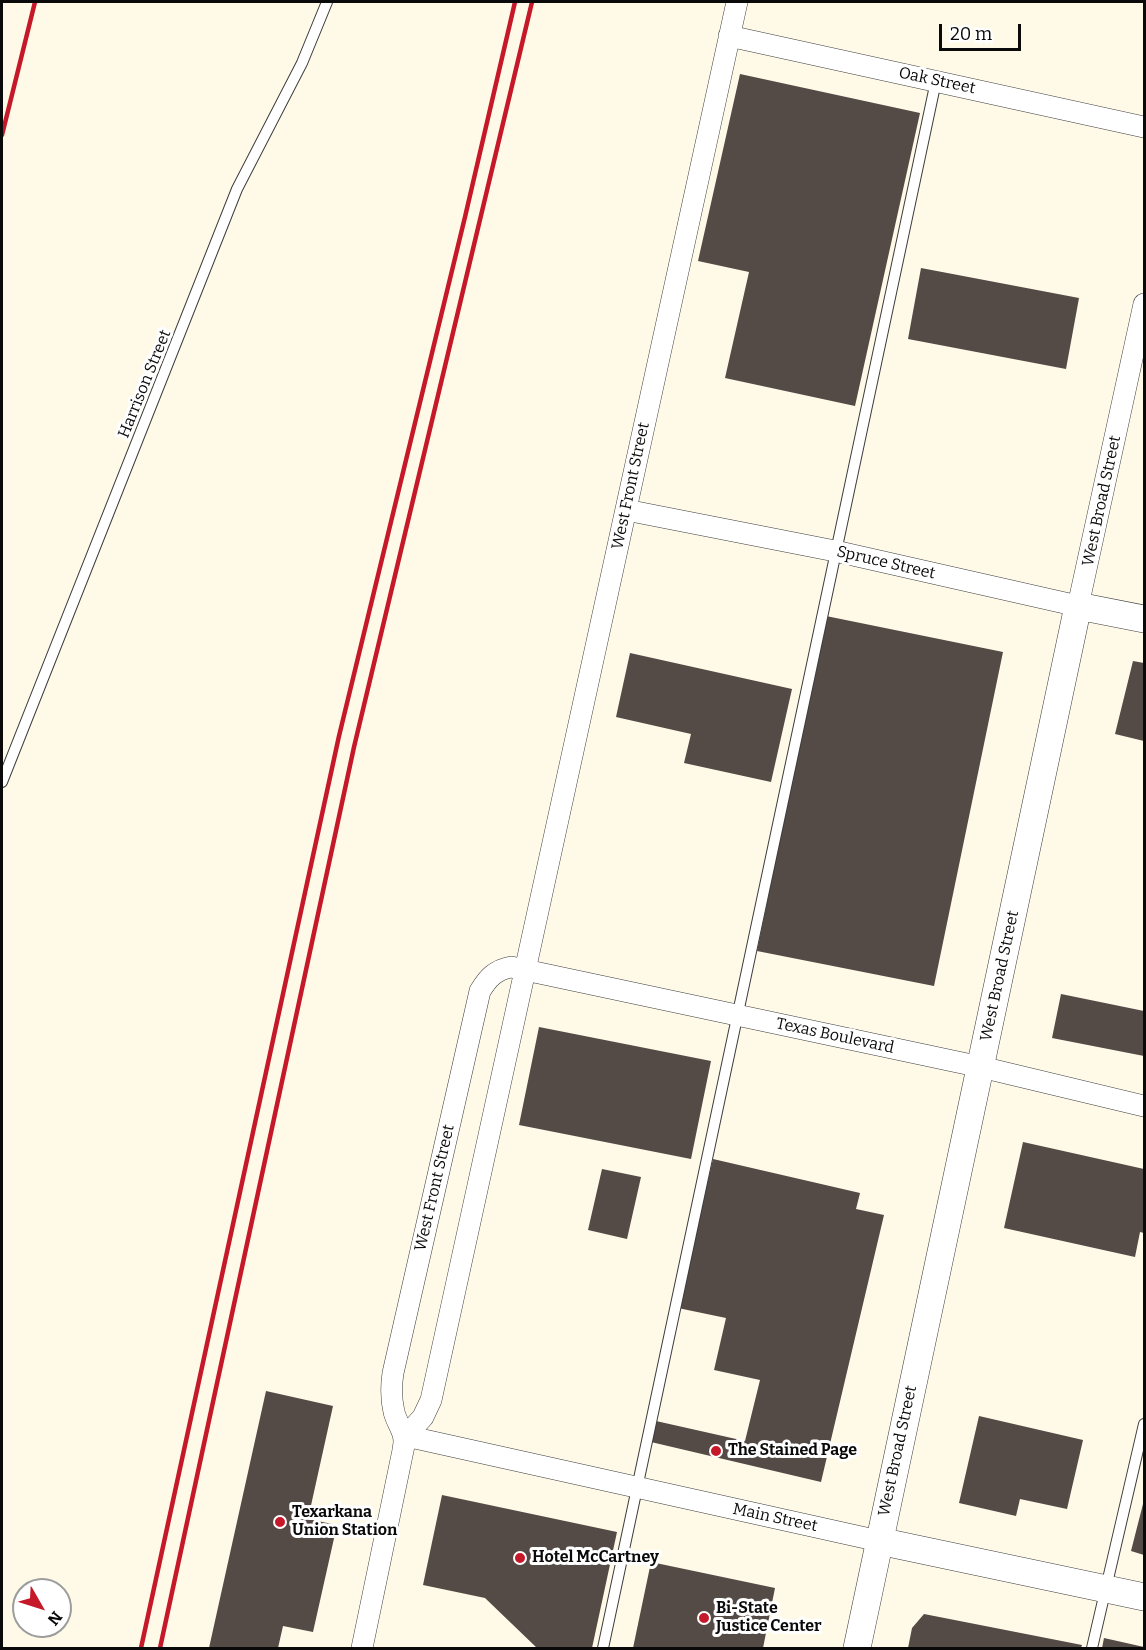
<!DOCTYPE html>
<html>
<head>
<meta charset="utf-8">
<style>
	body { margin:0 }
	#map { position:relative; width:1146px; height:1650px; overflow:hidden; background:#fff9e7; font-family:Bitter,serif }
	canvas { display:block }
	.frame { position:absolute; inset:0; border:3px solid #0a0a0a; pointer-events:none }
	.north { position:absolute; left:12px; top:1578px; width:60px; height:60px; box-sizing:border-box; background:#fff; border:2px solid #9d9d9d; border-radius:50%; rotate:129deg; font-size:16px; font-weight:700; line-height:24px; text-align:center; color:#0a0a0a }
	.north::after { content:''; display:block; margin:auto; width:21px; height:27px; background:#c51829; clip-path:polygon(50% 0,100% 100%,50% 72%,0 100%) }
	.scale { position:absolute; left:939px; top:24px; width:82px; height:27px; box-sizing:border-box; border:3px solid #0a0a0a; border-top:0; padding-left:8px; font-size:18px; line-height:21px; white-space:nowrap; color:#0a0a0a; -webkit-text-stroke:4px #fff; paint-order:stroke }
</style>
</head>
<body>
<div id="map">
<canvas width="1146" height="1650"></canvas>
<div class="frame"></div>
<div class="north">N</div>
<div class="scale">20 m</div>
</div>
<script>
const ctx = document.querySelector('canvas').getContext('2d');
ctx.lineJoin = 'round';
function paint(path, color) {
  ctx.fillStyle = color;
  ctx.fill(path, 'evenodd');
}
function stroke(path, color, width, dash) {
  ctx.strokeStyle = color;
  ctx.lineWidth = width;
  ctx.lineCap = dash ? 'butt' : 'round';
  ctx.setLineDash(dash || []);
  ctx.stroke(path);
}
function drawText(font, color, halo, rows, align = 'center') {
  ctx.font = font + ' Bitter,serif';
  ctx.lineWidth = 6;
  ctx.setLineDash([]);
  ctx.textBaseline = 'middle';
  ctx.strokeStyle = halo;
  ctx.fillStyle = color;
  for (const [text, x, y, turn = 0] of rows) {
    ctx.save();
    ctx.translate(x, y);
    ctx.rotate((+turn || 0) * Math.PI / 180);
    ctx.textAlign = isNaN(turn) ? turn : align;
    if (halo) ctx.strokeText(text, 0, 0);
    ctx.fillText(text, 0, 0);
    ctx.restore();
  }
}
const building = new Path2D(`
	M740,74L920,113L855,406L725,378L749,272L698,261Z
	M921,268L1079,298L1066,369L908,339Z
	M826,616L1003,652L934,986L757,951Z
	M630,653L792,689L771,782L684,763L691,734L616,717Z
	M1133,661L1144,663V741L1115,734Z
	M1061,994L1144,1011V1056L1052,1038Z
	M539,1027L711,1061L691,1159L519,1125Z
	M1023,1142L1144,1169V1233L1140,1232L1135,1257L1004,1228Z
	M713,1159L860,1193L856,1209L884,1215L821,1482L651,1442L656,1421L745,1441L760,1380L714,1370L726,1318L678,1308Z
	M602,1169L641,1177L627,1239L588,1230Z
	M266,1391L333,1406L308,1519L337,1525L313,1632L283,1626L278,1648H209Z
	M979,1416L1083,1440L1067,1509L1020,1499L1016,1516L959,1503Z
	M442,1495L617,1532L592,1648H537L485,1598L423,1585Z
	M1144,1500V1555L1131,1551Z
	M651,1562L775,1588L763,1648H633Z
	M924,1614L1082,1645L1081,1648H908L912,1628Z
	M1104,1638L1144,1647V1648H1102Z`);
const service = new Path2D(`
	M2,782L237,189L302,63L327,2
	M603,1648L936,81
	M1092,1648L1144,1424`);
const minor = new Path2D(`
	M729,36L1144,127
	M626,510L835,551L1078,606L1144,304
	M406,1436L879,1541
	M403,1449C407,1433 398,1427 394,1412C391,1399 391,1386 393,1373L480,991C488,978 495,970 511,967L981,1067L1144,1106
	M362,1648L406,1436L423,1417L431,1400L737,2`);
const tertiary = new Path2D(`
	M879,1541L1144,1597
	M857,1648L1078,606L1144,619`);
const rail = new Path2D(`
	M2,135L35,2
	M141,1648L339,736L465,217L515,2
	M160,1648L354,747L532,2`);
const markers = [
	[716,1451,6,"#c51829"],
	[280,1522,6,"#c51829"],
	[520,1558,6,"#c51829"],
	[704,1618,6,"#c51829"]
];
const streetNames = [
	["Oak Street",937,81,12],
	["Harrison Street",145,384,-68],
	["West Front Street",631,486,-78],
	["West Broad Street",1102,501,-78],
	["Spruce Street",886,563,13],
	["West Broad Street",1000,976,-78],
	["Texas Boulevard",835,1036,12],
	["West Front Street",435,1188,-77],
	["West Broad Street",898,1451,-78],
	["Main Street",775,1518,12]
];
const poiNames = [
	["The Stained Page",728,1451],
	["Texarkana",292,1513],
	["Union Station",292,1531],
	["Hotel McCartney",532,1558],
	["Bi-State",716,1609],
	["Justice Center",716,1627]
];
paint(building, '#544a46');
stroke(service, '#3d3d3d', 12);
stroke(minor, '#3d3d3d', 22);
stroke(tertiary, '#3d3d3d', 28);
stroke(service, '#fff', 10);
stroke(minor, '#fff', 21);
stroke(tertiary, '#fff', 27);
stroke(rail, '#c51829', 4.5);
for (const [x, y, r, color] of markers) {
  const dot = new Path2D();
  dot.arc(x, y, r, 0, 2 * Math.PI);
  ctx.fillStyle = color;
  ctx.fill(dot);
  stroke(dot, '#fff', 2);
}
drawText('16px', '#0a0a0a', '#fff', streetNames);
drawText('bold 16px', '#0a0a0a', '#fff', poiNames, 'left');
</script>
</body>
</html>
